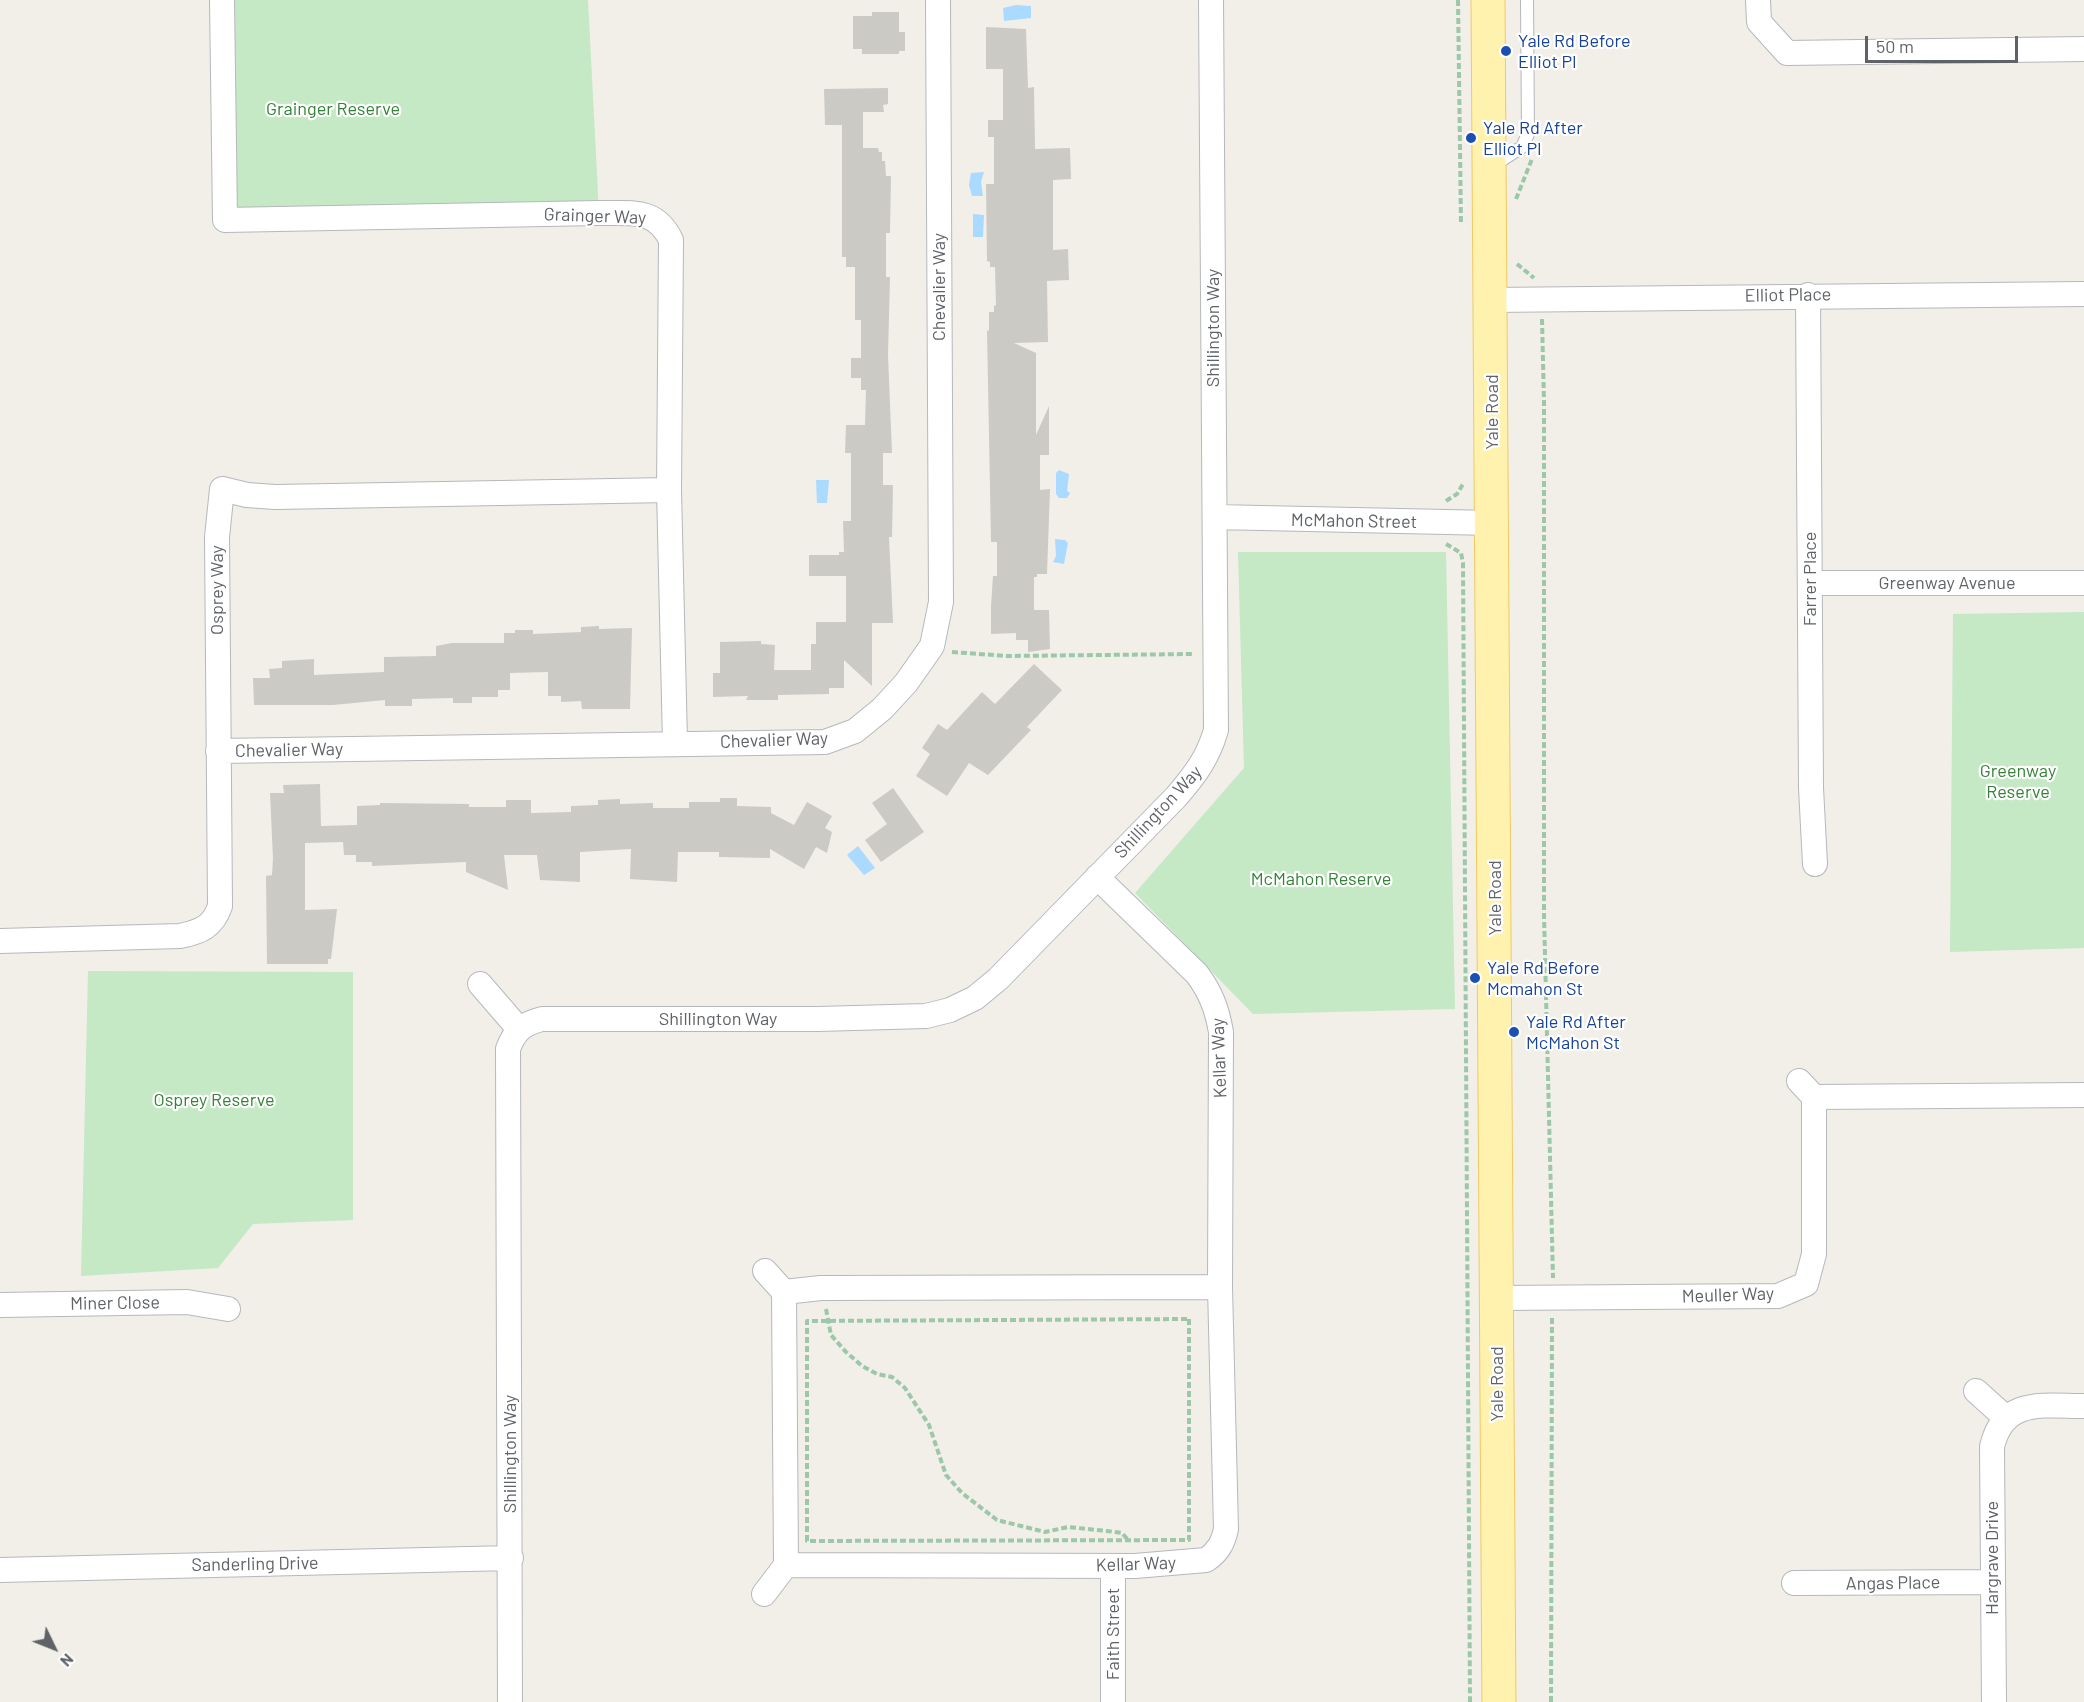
<!DOCTYPE html>
<html>
<head>
<meta charset="utf-8">
<style>
	body { margin:0 }
	#map { position:relative; width:2084px; height:1702px; overflow:hidden; background:#f1efe8; font-family:Barlow,sans-serif }
	canvas { display:block }
	.north { position:absolute; left:24px; top:1618px; width:60px; height:60px; -webkit-text-stroke:4px #fff; paint-order:stroke; rotate:133deg; font-size:16px; font-weight:700; line-height:24px; text-align:center; color:#5f6368 }
	.north::after { content:''; display:block; margin:auto; width:21px; height:27px; background:#5f6368; clip-path:polygon(50% 0,100% 100%,50% 72%,0 100%) }
	.scale { position:absolute; left:1865px; top:36px; width:153px; height:27px; box-sizing:border-box; border:3px solid #5f6368; border-top:0; padding-left:8px; font-size:18px; line-height:21px; white-space:nowrap; color:#5f6368; -webkit-text-stroke:4px #fff; paint-order:stroke }
</style>
</head>
<body>
<div id="map">
<canvas width="2084" height="1702"></canvas>
<div class="north">N</div>
<div class="scale">50 m</div>
</div>
<script>
const ctx = document.querySelector('canvas').getContext('2d');
ctx.lineJoin = 'round';
function paint(path, color) {
  ctx.fillStyle = color;
  ctx.fill(path, 'evenodd');
}
function stroke(path, color, width, dash) {
  ctx.strokeStyle = color;
  ctx.lineWidth = width;
  ctx.lineCap = dash ? 'butt' : 'round';
  ctx.setLineDash(dash || []);
  ctx.stroke(path);
}
function drawText(font, color, halo, rows, align = 'center') {
  ctx.font = font + ' Barlow,sans-serif';
  ctx.lineWidth = 4.5;
  ctx.setLineDash([]);
  ctx.textBaseline = 'middle';
  ctx.strokeStyle = halo;
  ctx.fillStyle = color;
  for (const [text, x, y, turn = 0] of rows) {
    ctx.save();
    ctx.translate(x, y);
    ctx.rotate((+turn || 0) * Math.PI / 180);
    ctx.textAlign = isNaN(turn) ? turn : align;
    if (halo) ctx.strokeText(text, 0, 0);
    ctx.fillText(text, 0, 0);
    ctx.restore();
  }
}
const green = new Path2D(`
	M222,0H588L599,213L225,220Z
	M1238,552H1446L1455,1009L1253,1014L1135,893L1244,768Z
	M2084,612V948L1950,952L1953,614Z
	M88,971L353,972V1220L253,1224L218,1268L81,1276Z`);
const water = new Path2D(`
	M1016,5L1031,6V18L1004,21L1003,8Z
	M984,172L981,182L983,196H972L969,185L971,173Z
	M973,214L984,215L983,237H973Z
	M1059,470L1069,474L1067,491L1070,493L1067,498H1059L1056,494V473Z
	M816,480H829L827,503H817Z
	M1055,539L1065,540L1068,543L1064,564L1053,562L1056,556Z
	M858,846L875,868L864,875L847,855Z`);
const building = new Path2D(`
	M872,12H899V32H905V51H899V54H862V49H853V16H872Z
	M986,27L1026,29L1028,88L1034,87L1035,149L1070,148L1071,179L1053,180V250L1068,249L1069,280L1047,281L1048,342L1014,343L1036,353V435L1049,406V455H1040V490L1050,489L1047,574H1037V577H1034V610H1049L1050,649L1028,652V640H1016V633L991,634V606L993,576H997V542H991L987,330L989,331V312H994V306L996,305L995,267H990V262L987,261L986,184H994V137H988V120H1003V69H986Z
	M888,88V104L883,105L884,112H863V148H878L879,152H882V161H885L886,176H891L890,233H886V277H890L888,355L892,453H883V485H893L892,537H889L893,623H872V686L844,660V688H829V694L778,695V700H746L748,696L713,697V673H720V642L761,641V644L775,645L774,670H811V644H816V622H846V576H809V555H839V552H844L843,521H851V453H845L846,425H865L866,390H861V378H851V358H861V320H855V267H846V257H842V125H825L824,89Z
	M599,626V629L632,628L630,709H582L581,701L561,702V696H548V672L510,673V690H498V697H472V703H453V698L412,699V706H385V700L333,705H254L253,678H270L269,669L282,668V661L314,659V675L384,672V657L436,656V646L452,643H504V633H515V630H533V634L581,632V627Z
	M1034,664L1062,690L1027,727L1031,730L988,775L969,763L947,796L916,776L930,754L922,748L938,724L947,730L982,692L995,704Z
	M320,784L321,826L357,825V806L380,805V803L469,804V807H506V800H531V813L571,812V806L598,805V800L620,799V804L653,803V808H689V802H720V798H737V806L771,807V813L794,825L807,802L832,816L825,828L832,832L827,853L816,847L804,869L770,849V858L719,857V852H678L677,882L630,879L631,849L580,852V882L540,880L537,855H504L508,890L466,872V862L372,866V862H356V855H344L343,842L305,843V910L337,909L331,959H328V964H267L266,876L272,875L273,859L270,793H284L283,785Z
	M893,788L924,832L881,862L865,840L887,824L872,803Z`);
const path = new Path2D(`
	M1458,0L1461,224
	M1516,199L1532,159
	M1517,264L1534,278
	M1542,319L1544,402V914L1553,1278
	M1446,501L1457,494L1463,484
	M1446,544L1461,553L1463,563L1470,1702
	M952,652L1007,656L1194,654
	M826,1309L831,1335L845,1351L862,1366L877,1374L892,1377L905,1388L929,1425L946,1475L962,1493L997,1520L1045,1532L1068,1527L1107,1531L1122,1533L1128,1540
	M1189,1319V1540L807,1541V1321Z
	M1551,1702L1552,1318`);
const service = new Path2D(`
	M1494,165L1522,147L1528,134L1527,0`);
const minor = new Path2D(`
	M222,0L225,220L599,213C631,214 655,207 671,240L669,490L675,742
	M1758,0L1759,22L1787,53L2084,49
	M1808,295L1811,788L1815,864
	M1491,300L2084,294
	M1215,517L1493,523
	M1810,583H2084
	M218,751L825,742L855,731L882,709L906,683L932,646L941,602L938,0
	M0,941L180,936C200,932 213,927 220,906L217,537L222,489L247,495L275,497L669,490
	M480,984L518,1028
	M1799,1081L1814,1097
	M765,1271L784,1292L786,1565L1135,1566L1206,1560C1218,1552 1223,1543 1226,1529L1220,1287L1221,1032C1217,1009 1211,993 1197,974L1097,877
	M784,1292L821,1288L1220,1287
	M1497,1298L1778,1296L1806,1284L1814,1254V1097L2084,1095
	M0,1305L187,1302L228,1309
	M1976,1391L2006,1418
	M0,1570L511,1558
	M1794,1583L1992,1582
	M764,1594L786,1565
	M510,1702L508,1049C515,1030 523,1024 542,1019H818L926,1016L950,1010L975,998L998,979L1176,797C1195,775 1208,758 1216,730L1211,0
	M1113,1702V1566
	M1994,1702L1992,1447C2003,1397 2044,1406 2084,1406`);
const primary = new Path2D(`
	M1488,0L1499,1702`);
const markers = [
	[1506,51,6,"#1a4fb4"],
	[1471,138,6,"#1a4fb4"],
	[1475,978,6,"#1a4fb4"],
	[1514,1032,6,"#1a4fb4"]
];
const transitNames = [
	["Yale Rd Before",1518,41],
	["Elliot Pl",1518,62],
	["Yale Rd After",1483,128],
	["Elliot Pl",1483,149],
	["Yale Rd Before",1487,968],
	["Mcmahon St",1487,989],
	["Yale Rd After",1526,1022],
	["McMahon St",1526,1043]
];
const parkNames = [
	["Grainger Reserve",333,109],
	["Greenway",2018,771],
	["Reserve",2018,792],
	["McMahon Reserve",1321,879],
	["Osprey Reserve",214,1100]
];
const streetNames = [
	["Grainger Way",595,216,2],
	["Chevalier Way",939,287,-90],
	["Elliot Place",1788,295,-1],
	["Shillington Way",1213,328,-90],
	["Yale Road",1492,412,-90],
	["McMahon Street",1354,521,1],
	["Farrer Place",1810,579,-90],
	["Greenway Avenue",1947,583],
	["Osprey Way",217,590,-90],
	["Chevalier Way",774,740,-2],
	["Chevalier Way",289,750,-1],
	["Shillington Way",1158,812,-47],
	["Yale Road",1495,898,-90],
	["Shillington Way",718,1019],
	["Kellar Way",1219,1058,-92],
	["Meuller Way",1728,1295,-2],
	["Miner Close",115,1303,-1],
	["Yale Road",1497,1384,-90],
	["Shillington Way",510,1454,-90],
	["Hargrave Drive",1992,1558,-90],
	["Sanderling Drive",255,1564,-1],
	["Kellar Way",1136,1564,-2],
	["Angas Place",1893,1583,-1],
	["Faith Street",1113,1634,-90]
];
paint(green, '#c5e8c5');
paint(water, '#aadaff');
paint(building, '#cccac5');
stroke(service, '#b5b8bc', 14);
stroke(minor, '#b5b8bc', 26);
stroke(primary, '#f2c960', 35);
stroke(path, '#9cc7a9', 4, [6, 3]);
stroke(service, '#fff', 12);
stroke(minor, '#fff', 24);
stroke(primary, '#fff2af', 33);
for (const [x, y, r, color] of markers) {
  const dot = new Path2D();
  dot.arc(x, y, r, 0, 2 * Math.PI);
  ctx.fillStyle = color;
  ctx.fill(dot);
  stroke(dot, '#fff', 2);
}
drawText('18px', '#164399', '#fff', transitNames, 'left');
drawText('18px', '#348238', '#fff', parkNames);
drawText('18px', '#5f6368', '#fff', streetNames);
</script>
</body>
</html>
